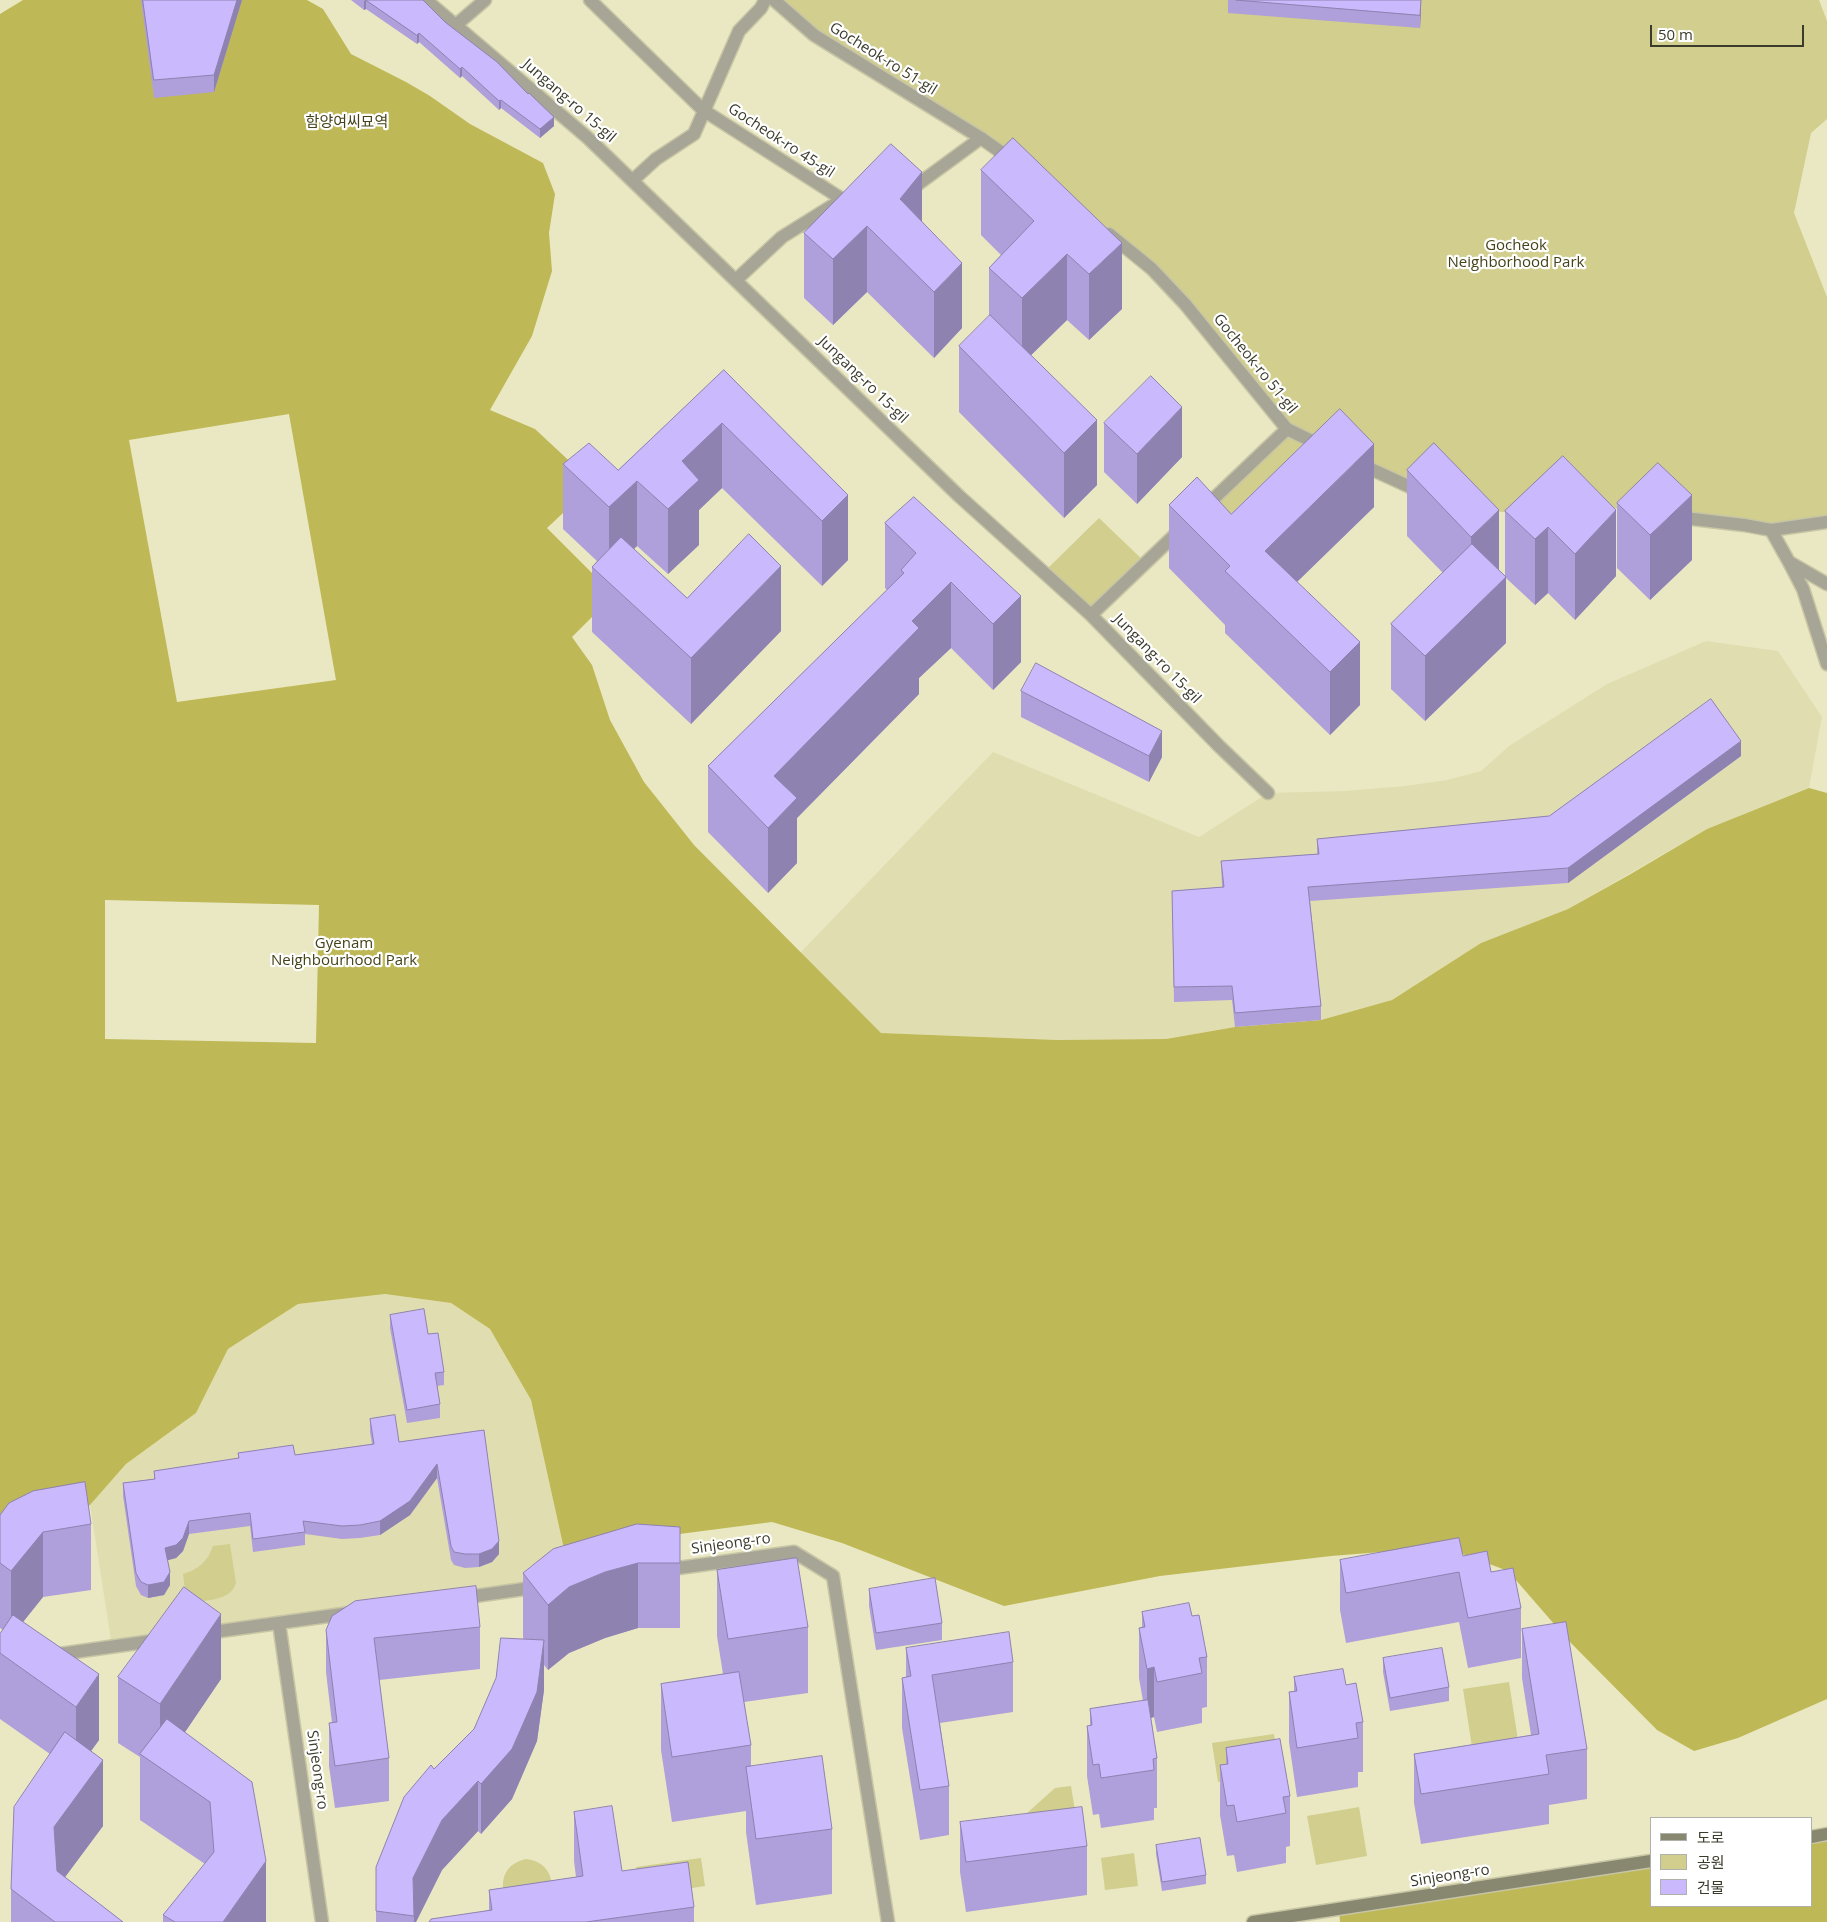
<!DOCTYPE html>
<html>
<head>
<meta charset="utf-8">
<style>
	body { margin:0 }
	#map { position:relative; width:1827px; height:1922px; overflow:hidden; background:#eae8c2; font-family:"Open Sans","Noto Sans KR",sans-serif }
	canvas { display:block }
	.legend { position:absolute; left:1650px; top:1817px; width:162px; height:90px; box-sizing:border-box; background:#fff; border:1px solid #b1b1ab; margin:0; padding:6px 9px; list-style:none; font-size:15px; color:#3b3b2c }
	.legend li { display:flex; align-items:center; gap:10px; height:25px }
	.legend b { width:25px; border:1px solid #b1b1ab }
	.scale { position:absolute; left:1650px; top:25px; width:154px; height:22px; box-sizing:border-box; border:2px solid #3b3b2c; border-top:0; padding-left:6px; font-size:15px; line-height:18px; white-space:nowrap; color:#3b3b2c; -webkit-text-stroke:4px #fff; paint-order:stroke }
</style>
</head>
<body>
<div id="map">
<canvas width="1827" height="1922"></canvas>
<ul class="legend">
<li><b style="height:6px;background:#888870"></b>도로</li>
<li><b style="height:14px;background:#d1ce8e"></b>공원</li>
<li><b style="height:14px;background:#cbb9fd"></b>건물</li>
</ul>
<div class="scale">50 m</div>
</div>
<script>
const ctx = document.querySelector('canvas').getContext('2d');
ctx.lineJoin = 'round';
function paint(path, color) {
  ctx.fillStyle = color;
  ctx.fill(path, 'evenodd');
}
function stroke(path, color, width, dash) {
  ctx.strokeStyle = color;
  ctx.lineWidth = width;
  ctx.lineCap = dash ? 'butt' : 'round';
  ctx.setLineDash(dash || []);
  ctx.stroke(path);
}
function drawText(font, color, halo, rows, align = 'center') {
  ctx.font = font + ' "Open Sans","Noto Sans KR",sans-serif';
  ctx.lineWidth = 4.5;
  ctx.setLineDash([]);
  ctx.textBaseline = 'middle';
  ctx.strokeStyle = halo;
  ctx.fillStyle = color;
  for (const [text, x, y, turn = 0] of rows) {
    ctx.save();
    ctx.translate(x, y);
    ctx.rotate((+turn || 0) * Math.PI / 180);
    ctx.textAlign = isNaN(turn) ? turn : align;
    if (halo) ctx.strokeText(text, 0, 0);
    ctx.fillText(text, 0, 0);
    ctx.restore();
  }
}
const built = new Path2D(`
	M1706,641L1778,651L1822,717L1809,788L1707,829L1568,909L1481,943L1392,1000L1321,1020L1235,1027L1166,1039L1057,1040L881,1033L800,953L993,752L1199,837L1268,793L1344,791L1405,786L1447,780L1481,771L1509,746L1607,684Z
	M385,1294L451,1303L490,1329L531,1400L564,1549L567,1583L112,1647L90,1505L126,1464L196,1413L228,1349L298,1304Z`);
const green = new Path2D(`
	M774,0H1819L1827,21V119L1811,133L1794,213L1827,297V522L1771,530L1577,503L1524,514L1482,510L1335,452L1241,546L1203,508L1286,428L1185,304L1107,233Z
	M1099,518L1146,563L1091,615L1044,572Z
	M230,1544L236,1583C230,1602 204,1600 187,1603L183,1574C198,1570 208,1561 213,1546Z
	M1509,1682L1518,1740L1472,1747L1463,1689Z
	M1274,1734L1279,1773L1218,1782L1212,1743Z
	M1071,1786L1080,1841L1026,1814L1055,1788Z
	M1359,1807L1367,1856L1316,1865L1307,1816Z
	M1134,1853L1138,1886L1105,1890L1101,1858Z
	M701,1858L705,1886L640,1896L636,1867Z
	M526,1859C542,1861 551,1870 552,1886L504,1894C500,1876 508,1863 526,1859Z`);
const forest = new Path2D(`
	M23,0H307L323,9L351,54L406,82L430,96L470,124L543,163L555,194L549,233L552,271L532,336L490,410L535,429L594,484L547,528L614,595L572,637L592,665L610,720L644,782L694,845L881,1033L1057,1040L1166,1039L1235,1027L1321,1020L1392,1000L1481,943L1568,909L1629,875L1707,829L1809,788L1827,793V1699L1738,1738L1694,1751L1657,1730L1568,1640L1508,1571L1444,1547L1331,1556L1160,1576L1004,1606L842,1543L772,1522L564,1549L531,1400L490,1329L451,1303L385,1294L298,1304L228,1349L196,1413L126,1464L90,1505L0,1552V14ZM289,414L336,680L177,702L129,440ZM105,900L319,905L316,1043L105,1039Z
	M1827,1834V1922H1340L1339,1909L1651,1861V1906H1811V1837Z`);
const street = new Path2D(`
	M426,0L588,138L959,496L1091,615L1219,746L1268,793
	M590,0L703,110L842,199
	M774,0L814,35L981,138L1012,160
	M456,25L485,0
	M633,180L656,159L694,134L739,31L761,8L765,0
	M908,191L910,190L981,138
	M1109,234L1152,269L1185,304L1287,429L1324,447
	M736,280L782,237L843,199
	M1360,464L1421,492
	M1204,508L1287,429
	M1676,517L1744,525L1771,530L1827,522
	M1771,530L1789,562L1827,584
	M1789,562L1803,589L1827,664
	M1091,615L1180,530
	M664,1570L794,1552L833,1576L888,1922
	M461,1598L538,1587
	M279,1623L322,1922
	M206,1633L350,1613
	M53,1655L159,1640`);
const secondary = new Path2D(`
	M1811,1837L1827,1834
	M1253,1922L1651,1861`);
const wall = new Path2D(`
	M141,0H242L214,92L154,98Z
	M351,0H423L445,22L554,126L540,138L501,108L499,110L462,76L460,78L419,42L417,44L366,9L364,10Z
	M1228,0H1421L1420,28L1228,13Z
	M1013,138L1122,309L1089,340L1067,320L1031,355L1097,485L1064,518L959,412V346L989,317V268L1001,255L981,235V170Z
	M891,144L922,222L962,328L934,358L867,292L833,325L804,298V233Z
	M724,370L848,495V560L822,586L722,488L699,510V545L668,574L637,546L634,549L687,598L781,631L691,724L592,632V567L597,561L563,529V464L618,470Z
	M1104,423L1182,457L1137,504L1104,472Z
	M1434,443L1499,570L1505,576V511L1563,456L1616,576L1575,620L1548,593L1535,605L1506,578V643L1425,721L1391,689V624L1443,573L1407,536V470Z
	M914,497L1021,662L993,690L951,648L919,678V694L797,818V863L768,893L708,832V766L887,590L885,588V523Z
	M1617,503L1692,560L1650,600L1617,568Z
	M1169,505L1231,514L1374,507L1297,582L1360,705L1330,735L1225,633V625L1169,568Z
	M1021,691L1162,757L1149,782L1021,717Z
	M1741,756L1568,883L1310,901L1321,1006V1020L1235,1027L1232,1000L1174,1002L1172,891L1222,887L1221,861L1317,854V839L1549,816Z
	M390,1315L428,1334L444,1372V1385L437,1386L440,1404V1418L407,1423L390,1328Z
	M370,1419L399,1442L484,1430L499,1554L492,1562L479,1567L465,1568L454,1565L451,1560L437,1478L410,1515L380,1535L360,1538L342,1539L305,1534V1545L253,1552L250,1526L189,1534L183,1551L176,1558L167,1560L170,1585L164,1595L148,1598L141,1595L136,1586L123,1496V1483L154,1479V1471L238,1459V1453L295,1455L372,1444L370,1432Z
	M0,1515L91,1524V1590L43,1597L23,1622L99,1740L91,1751L103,1826L65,1877L123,1922H11V1889L50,1754L0,1719V1634L3,1630L0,1628Z
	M680,1527V1628H638L605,1638L569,1653L548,1670L544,1665V1690L537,1741L512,1799L481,1834L478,1831L442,1870L416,1922H376V1867L434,1769L474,1729L524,1639L523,1638V1573Z
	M1463,1556L1491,1572L1521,1608V1658L1468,1668L1459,1622L1346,1643L1340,1610V1560Z
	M717,1570L808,1627V1693L744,1702L751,1745V1766L832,1829V1894L756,1905L746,1832V1811L672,1822L661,1750V1684L723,1674L717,1636Z
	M869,1589L942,1623V1640L876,1650L869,1606Z
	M1142,1612L1192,1616L1207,1657V1707L1202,1708V1723L1157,1732L1154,1717L1151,1718L1157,1758V1808H1154V1820L1101,1828L1099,1814L1093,1815L1087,1776V1726H1090V1709L1143,1701L1139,1678V1628L1142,1627Z
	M480,1627V1669L379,1680L389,1758V1801L335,1808L329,1766V1723H332L326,1672V1630Z
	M1522,1629L1587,1749V1799L1549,1805V1824L1421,1844L1414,1803V1754L1531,1735L1522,1678Z
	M906,1648L1013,1662V1712L940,1723L949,1786V1835L920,1840L902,1728V1678L906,1677Z
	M1383,1658L1449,1687V1701L1390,1711L1383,1672Z
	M118,1677L221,1679L185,1732L266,1922H163V1915L205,1864L140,1820V1757L118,1743Z
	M1294,1677L1346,1685L1363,1722V1772H1358V1787L1297,1797L1289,1742V1692L1294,1691Z
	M1226,1748L1290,1796V1846L1286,1847V1863L1237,1872L1234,1855L1227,1856L1220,1815V1765L1226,1764Z
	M574,1812L622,1871L694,1907V1922H429L489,1910V1890L576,1877L574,1861Z
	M960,1822L1087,1846V1895L966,1912L960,1872Z
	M1156,1845L1206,1875V1884L1162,1891L1156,1854Z`);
const shadedWall = new Path2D(`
	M237,0H242L214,92V75Z
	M366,0V9L364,10V1Z
	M1421,0V13L1420,28V15Z
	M419,33V42L417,44V35Z
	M462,67V76L460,78V69Z
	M501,100V108L499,110V101Z
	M554,117V126L540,138V129Z
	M922,172V238L900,199Z
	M867,226V292L833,325V259Z
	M1122,243V309L1089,340V274Z
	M1067,254V320L1022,364V298Z
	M962,263V328L934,358V292Z
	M1182,407V457L1137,504V454Z
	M1097,420V485L1064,518V453Z
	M722,423V488L699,510V545L668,574V509L682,461Z
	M1374,444V507L1267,611L1265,551Z
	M637,481V546L609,572V507Z
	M848,495V560L822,586V521Z
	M1692,495V560L1650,600V535Z
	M1499,510V575L1471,602V537Z
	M1616,510V576L1575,620V554Z
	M1548,527V593L1535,605V539Z
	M781,566V631L691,724V658Z
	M1506,577V643L1425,721V656Z
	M951,582V648L919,678V694L797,818V863L768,893V828L774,776L912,621Z
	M1021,596V662L993,690V624Z
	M1360,642V705L1330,735V672Z
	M1162,731V757L1149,782V756Z
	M1741,741V756L1568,883V868Z
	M437,1464V1478L410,1515L380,1535V1521Z
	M189,1521V1534L183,1551L176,1558L165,1561V1548Z
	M43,1532V1597L11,1637V1571Z
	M499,1541V1554L492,1562L479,1567V1554Z
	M638,1563V1628L605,1638L569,1653L548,1670V1605L569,1587L605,1572Z
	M170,1572V1585L164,1595L148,1598V1585Z
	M221,1614V1679L160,1769V1704Z
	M544,1640V1690L537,1741L512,1799L481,1834V1784Z
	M1154,1667V1717L1147,1719V1669Z
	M99,1674V1740L76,1772V1707Z
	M103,1760V1826L54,1892V1827Z
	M478,1781V1831L442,1870L416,1922H414L413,1878L442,1820Z
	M266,1861V1922H223Z`);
const building = new Path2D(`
	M143,0H237L214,75L154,80Z
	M366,0H423L445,22L497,62L528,94L529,93L554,117L540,129L501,100L499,101L462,67L460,69L419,33L417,35Z
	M1236,0H1421L1420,15Z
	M1013,138L1122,243L1089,274L1067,254L1022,298L989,268L1034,221L981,170Z
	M891,144L922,172L900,199L962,263L934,292L867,226L833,259L804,233Z
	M990,315L1097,420L1064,453L959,346Z
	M724,370L848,495L822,521L722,423L682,461L699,480L668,509L637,481L609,507L563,464L589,443L618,470Z
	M1151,376L1182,407L1137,454L1104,423Z
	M1340,409L1374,444L1265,551L1360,642L1330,672L1225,571L1230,566L1169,505L1197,477L1231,514Z
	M1434,443L1499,510L1471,537L1407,470Z
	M1563,456L1616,510L1575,554L1548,527L1535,539L1505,511Z
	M1658,463L1692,495L1650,535L1617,503Z
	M914,497L1021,596L993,624L951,582L912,621L919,628L774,776L797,798L768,828L708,766L904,573L901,570L916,553L885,523Z
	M749,534L781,566L691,658L592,567L621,537L687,598Z
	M1472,544L1506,577L1425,656L1391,624Z
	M1036,663L1162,731L1149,756L1021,691Z
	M1711,699L1741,741L1568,868L1308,887L1321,1006L1235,1013L1232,986L1174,987L1172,891L1224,887L1221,861L1319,854L1317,839L1549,816Z
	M424,1309L428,1334L438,1333L444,1372L435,1373L440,1404L407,1410L390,1315Z
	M395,1415L399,1442L484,1430L499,1541L492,1549L479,1554H465L454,1552L451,1546L437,1464L410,1501L380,1521L360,1525L342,1526L303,1521L305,1532L253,1539L250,1513L189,1521L183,1538L176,1545L165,1548L170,1572L164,1582L148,1585L141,1582L136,1573L123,1483L155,1479L154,1471L239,1458L238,1453L293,1445L295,1455L374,1444L370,1419Z
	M85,1482L91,1524L43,1532L11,1571L0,1563V1515L9,1503L33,1491Z
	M637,1524L680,1527V1563H638L605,1572L569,1587L548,1605L523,1573L553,1549Z
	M1459,1538L1463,1556L1487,1551L1491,1572L1513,1568L1521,1608L1468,1618L1459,1572L1346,1593L1340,1560Z
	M797,1558L808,1627L728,1639L717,1570Z
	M935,1578L942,1623L876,1633L869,1589Z
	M476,1586L480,1627L374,1638L389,1758L335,1766L329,1723L337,1722L326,1630L332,1616L355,1601Z
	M184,1587L221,1614L160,1704L118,1677Z
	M1189,1603L1192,1616L1199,1615L1207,1657L1199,1658L1202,1673L1157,1682L1154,1667L1147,1669L1139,1628L1145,1627L1142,1612Z
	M13,1615L99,1674L76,1707L0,1653V1634Z
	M1566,1622L1587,1749L1546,1755L1549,1774L1421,1794L1414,1754L1539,1734L1522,1629Z
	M1009,1632L1013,1662L932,1675L949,1786L920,1790L902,1678L911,1676L906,1648Z
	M501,1638L544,1640L537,1692L512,1749L481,1784L478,1781L442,1820L413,1878L414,1916L376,1911V1867L404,1797L431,1765L434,1769L474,1729L496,1678Z
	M1442,1648L1449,1687L1390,1698L1383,1658Z
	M1343,1669L1346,1685L1356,1683L1363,1722L1356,1723L1358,1738L1297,1748L1289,1692L1297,1691L1294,1677Z
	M739,1672L751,1745L672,1757L661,1684Z
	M1148,1700L1157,1758L1153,1759L1154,1770L1101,1778L1099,1764L1093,1765L1087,1726L1092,1725L1090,1709Z
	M167,1719L252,1782L266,1861L223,1922H175L163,1915L214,1852L210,1802L140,1754Z
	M65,1732L103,1760L54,1827L57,1871L123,1922H55L11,1889L14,1807Z
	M1280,1739L1290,1796L1283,1797L1286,1813L1237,1822L1234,1805L1227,1806L1220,1765L1228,1764L1226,1748Z
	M822,1756L832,1829L756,1839L746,1767Z
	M612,1806L622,1871L688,1862L694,1907L586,1922H429L431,1919L492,1910L489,1890L583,1876L574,1812Z
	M1082,1807L1087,1846L966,1862L960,1822Z
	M1200,1838L1206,1875L1162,1882L1156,1845Z`);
const streetNames = [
	["Gocheok-ro 51-gil",883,59,32],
	["Jungang-ro 15-gil",569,101,41],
	["Gocheok-ro 45-gil",781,141,33],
	["Gocheok-ro 51-gil",1255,364,51],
	["Jungang-ro 15-gil",863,380,44],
	["Jungang-ro 15-gil",1157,659,46],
	["Sinjeong-ro",731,1544,-8],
	["Sinjeong-ro",317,1770,82],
	["Sinjeong-ro",1450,1876,-9]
];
const parkNames = [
	["함양여씨묘역",347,123],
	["Gocheok",1516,246],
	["Neighborhood Park",1516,263],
	["Gyenam",344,944],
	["Neighbourhood Park",344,961]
];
paint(built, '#e0deb1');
paint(green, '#d1ce8e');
paint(forest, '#bfb856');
stroke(street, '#c7c5a4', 15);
stroke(secondary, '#c7c5a4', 15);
stroke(street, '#a7a696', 12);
stroke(secondary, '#888870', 12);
paint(wall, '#af9fda');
paint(shadedWall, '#8e82b1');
paint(building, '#cbb9fd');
stroke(building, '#8e82b1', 1);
drawText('15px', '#3b3b2c', '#fff', streetNames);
drawText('15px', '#454319', '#fff', parkNames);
</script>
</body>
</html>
